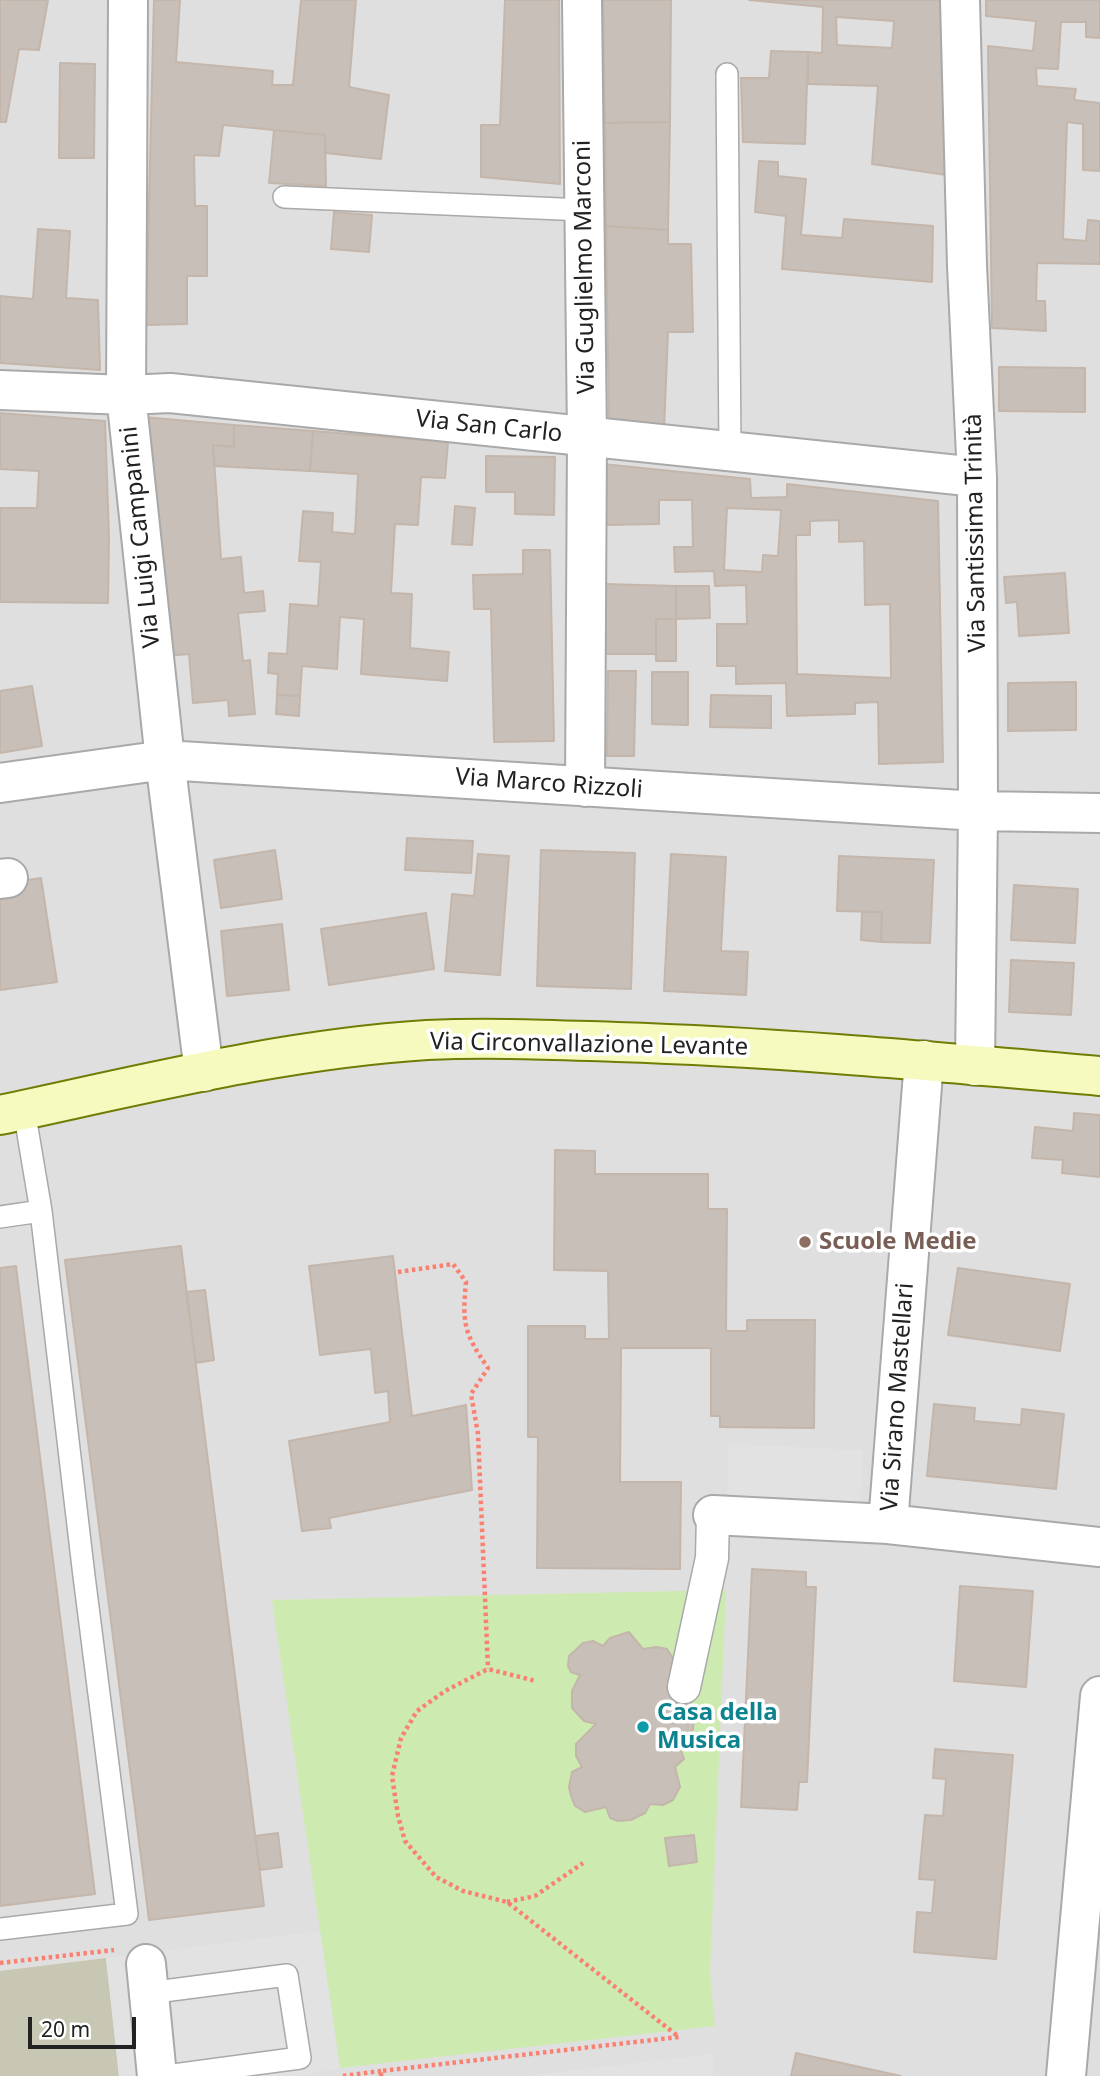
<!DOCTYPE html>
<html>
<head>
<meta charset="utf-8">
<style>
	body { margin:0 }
	#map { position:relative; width:1100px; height:2076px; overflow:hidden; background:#f2efe9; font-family:"Noto Sans",sans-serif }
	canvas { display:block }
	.scale { position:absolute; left:28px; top:2017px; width:108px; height:32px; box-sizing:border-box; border:4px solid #222; border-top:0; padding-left:9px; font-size:21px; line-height:24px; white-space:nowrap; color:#222; -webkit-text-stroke:5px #fff; paint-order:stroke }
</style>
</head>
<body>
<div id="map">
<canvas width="1100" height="2076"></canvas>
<div class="scale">20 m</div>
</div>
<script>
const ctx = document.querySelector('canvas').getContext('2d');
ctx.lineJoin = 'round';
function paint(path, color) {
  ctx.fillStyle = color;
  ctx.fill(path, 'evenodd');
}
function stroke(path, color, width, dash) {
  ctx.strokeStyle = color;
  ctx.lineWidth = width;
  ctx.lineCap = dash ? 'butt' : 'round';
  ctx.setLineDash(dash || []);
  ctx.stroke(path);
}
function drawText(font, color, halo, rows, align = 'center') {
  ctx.font = font + ' "Noto Sans",sans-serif';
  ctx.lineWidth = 7;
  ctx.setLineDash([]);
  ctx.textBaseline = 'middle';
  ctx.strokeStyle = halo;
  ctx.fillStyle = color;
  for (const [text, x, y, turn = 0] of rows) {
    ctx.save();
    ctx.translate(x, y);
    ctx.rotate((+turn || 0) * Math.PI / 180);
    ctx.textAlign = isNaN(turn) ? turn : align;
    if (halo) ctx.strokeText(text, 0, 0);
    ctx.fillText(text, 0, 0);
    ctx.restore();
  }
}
const residential = new Path2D(`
	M0,0H1100V2076H0Z`);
const construction = new Path2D(`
	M106,1958L119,2076H0V1971Z`);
const grass = new Path2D(`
	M726,1590L710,1974L715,2026L340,2068L272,1600Z`);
const parking = new Path2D(`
	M729,1444L863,1450L859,1523L726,1516Z
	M320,1931L340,2068L298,2076H119L106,1958Z
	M713,2054V2076H524Z`);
const building = new Path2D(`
	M0,0H48L39,50L19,49L6,122H0Z
	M154,0H180L176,62L273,71L272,85H293L301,0H356L349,87L389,95L381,159L325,153V135L223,125L219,156L194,155L195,206H207V276H187V324L146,325Z
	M505,0H559L560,184L481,177V125H500Z
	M603,0H671L670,122L605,123Z
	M749,0H944L946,175L872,164L878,86L808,84V52L822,53L823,7ZM836,17L894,21L892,48L837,45Z
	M986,0H1100V38L1086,37V22H1061L1058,69L1036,68L1037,86L1076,89L1074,100L1100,103V171L1083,170V124L1067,122L1063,239L1086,241L1088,220L1100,221V264L1037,263L1036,301H1045L1046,331L992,328L988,46L1033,51L1036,21L986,16Z
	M771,51L808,52L805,144L743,142L741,78H769Z
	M60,63L95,64L94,158H59Z
	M670,122L668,230L606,226L605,123Z
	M274,130L325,135L326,186L269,183Z
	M759,161L778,162V176L806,179L801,235L842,238L844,219L933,226L932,282L782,269L786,216L755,212Z
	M334,212L372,215L369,252L331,249Z
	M606,226L668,230V244H691L693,332H668L664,430L609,423Z
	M38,229L70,231L66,298L98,300L100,370L0,363V296L33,299Z
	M999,367L1085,368V412L999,411Z
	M0,413L105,421L109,537L108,603L0,602V508H37L39,471L0,469Z
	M143,417L234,425V447L213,445L221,559L241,557L244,593L263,591L265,611L238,613L243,661L250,660L255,714L229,716L228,700L193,703L189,654L166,656Z
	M234,425L313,431L310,471L214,466L213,445L234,447Z
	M313,431L448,442L445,478L421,477L418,525L395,524L391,593L412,594L410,648L449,652L447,681L361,674L364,619L340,617L337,669L302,666L300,696L277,695L278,674L268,673L269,653L287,654L290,604L318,606L321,562L299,561L303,511L333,513L332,532L355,534L358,474L310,471Z
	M486,456L555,457L554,515L515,514V492H486Z
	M603,464L750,479L751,498L787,497V484L938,501L943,762L879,764L878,702L855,703V714L787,716L786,683L736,684V666H717V624H747L746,585L715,586L714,571L675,572L674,547H693L692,500H659V524L605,525ZM727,508L781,510L778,556L763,555L762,572L724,570ZM839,520V542L864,541L865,605L890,604L891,678L797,674L796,535H810V521Z
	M455,506L475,508L472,545L452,544Z
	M523,550H550L554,741L494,742L491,609H474L473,575L523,574Z
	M1065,573L1069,633L1019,636L1017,602L1006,603L1004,577Z
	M605,584L676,586V619H656V654H606Z
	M676,586H709L710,618L676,619Z
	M656,619H676V661H656Z
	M608,671H636L634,756H607Z
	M652,672H688V725L652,724Z
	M1076,682V730L1008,731V683Z
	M32,686L42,746L0,753V691Z
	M277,695L300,696L299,716L276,714Z
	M711,695L771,696V728L710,727Z
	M407,838L473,841L471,873L405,870Z
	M275,850L282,899L221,908L214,860Z
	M541,850L635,853L631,989L537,986Z
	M478,854L509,856L500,975L445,971L452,894L474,896Z
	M671,854L726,857L721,951L748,952L746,995L664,991Z
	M839,856L934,860L930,943L881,942L882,912L837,911Z
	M41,878L57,982L0,990V884Z
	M1014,885L1078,889L1075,943L1011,940Z
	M862,912H882L881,942L861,940Z
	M426,913L434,969L329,985L321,929Z
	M282,924L289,990L227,996L221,931Z
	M1011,960L1074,963L1071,1015L1009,1012Z
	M1074,1113L1100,1115V1177L1062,1173L1063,1160L1032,1158L1035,1127L1073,1131Z
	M555,1150L595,1151V1174H708V1209H727L726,1331H747V1320H815L814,1428L720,1427V1416H711V1348H621L620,1482H681L680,1569L537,1568L538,1437H528V1326H585V1339H609L608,1271L554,1270Z
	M181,1246L264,1906L149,1920L65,1260Z
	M393,1256L412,1416L466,1405L472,1490L329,1518L331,1528L302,1531L289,1441L390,1422L388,1391L375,1393L371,1349L320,1355L309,1266Z
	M16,1266L95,1894L0,1906V1268Z
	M958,1268L1070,1284L1060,1351L948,1335Z
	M205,1290L214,1360L196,1363L186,1292Z
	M934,1404L975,1408L974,1421L1021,1425L1022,1409L1064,1414L1056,1489L927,1476Z
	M752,1569L806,1572V1587H816L807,1782H799L797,1810L741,1807Z
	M960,1586L1033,1591L1026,1687L954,1681Z
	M629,1632L643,1649L657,1647L667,1649L674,1660L683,1700L691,1703L694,1716L693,1730L678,1742L684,1759L675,1767L680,1787L673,1800L663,1805L650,1804L645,1813L631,1820L618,1821L610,1818L606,1807L585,1812L575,1806L571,1796L569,1787L572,1772L582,1767L576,1756V1744L596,1724L584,1721L572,1708V1691L580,1675L571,1672L568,1666L569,1656L583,1643L593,1641L603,1646L610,1638Z
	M935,1749L1013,1755L996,1959L914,1952L917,1912L932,1913L935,1880L919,1879L925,1815L943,1816L946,1779L933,1778Z
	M278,1833L282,1867L260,1870L255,1836Z
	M694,1835L697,1862L669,1866L665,1838Z
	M796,2053L901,2076H791Z`);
const path = new Path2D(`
	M398,1272L453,1264L466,1282C462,1324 464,1333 488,1368L471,1394L478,1434L488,1669
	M507,1902L535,1896L583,1863
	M0,1963L114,1950
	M343,2076L381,2071
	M381,2076V2071L679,2037L507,1902L463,1891L436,1877L405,1841L398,1816L392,1776L401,1738L417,1711L445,1691L488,1669L536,1681`);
const service = new Path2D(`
	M727,74L730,452
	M284,197L584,210
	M0,1217L41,1211
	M0,1929L127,1914L84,1576L41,1211L24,1110
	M148,1993L287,1975L300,2058L166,2076`);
const pedestrian = new Path2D(`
	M684,1687L712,1558L713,1515`);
const minor = new Path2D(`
	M128,0L126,395L165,760L204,1072
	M582,0L587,438L585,787
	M960,0L967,266L977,477L978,811L975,1066
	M0,390L126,395L170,393L977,477
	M0,783L165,760L978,811L1100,813
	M0,879L8,878
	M713,1515L888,1524L1100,1547
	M888,1524L924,1060
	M146,1964L157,2076
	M1066,2076L1100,1696`);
const secondary = new Path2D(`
	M0,1115C141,1085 283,1049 427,1040C491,1037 554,1040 617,1042C778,1047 939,1062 1100,1076`);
const markers = [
	[805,1242,7,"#8d6e63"],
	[643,1727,7,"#0f9aa8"]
];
const streetNames = [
	["Via Guglielmo Marconi",585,267,-91],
	["Via San Carlo",489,427,6],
	["Via Santissima Trinità",976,533,-91],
	["Via Luigi Campanini",141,537,-96],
	["Via Marco Rizzoli",549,784,4],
	["Via Circonvallazione Levante",589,1045,1],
	["Via Sirano Mastellari",898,1397,-86]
];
const educationNames = [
	["Scuole Medie",819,1242]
];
const cultureNames = [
	["Casa della",657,1713],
	["Musica",657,1741]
];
paint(residential, '#e0dfdf');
paint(construction, '#c7c7b4');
paint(grass, '#cdebb0');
paint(parking, '#e2e2e2');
paint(building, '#c7bfb8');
stroke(building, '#c4b6ab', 2);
stroke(service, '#a9a9a9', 24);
stroke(pedestrian, '#a9a9a9', 35);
stroke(minor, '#a9a9a9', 42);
stroke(secondary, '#707d05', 42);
stroke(path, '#fa8072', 4.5, [3.5, 3.5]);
stroke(service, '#fff', 21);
stroke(pedestrian, '#fff', 32);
stroke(minor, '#fff', 38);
stroke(secondary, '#f7fabf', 38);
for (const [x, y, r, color] of markers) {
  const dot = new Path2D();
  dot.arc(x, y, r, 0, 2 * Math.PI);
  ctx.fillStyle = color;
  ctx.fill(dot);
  stroke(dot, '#fff', 2.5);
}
drawText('24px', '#222', '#fff', streetNames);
drawText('bold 24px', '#785e54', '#fff', educationNames, 'left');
drawText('bold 24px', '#0d838f', '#fff', cultureNames, 'left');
</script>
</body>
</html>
